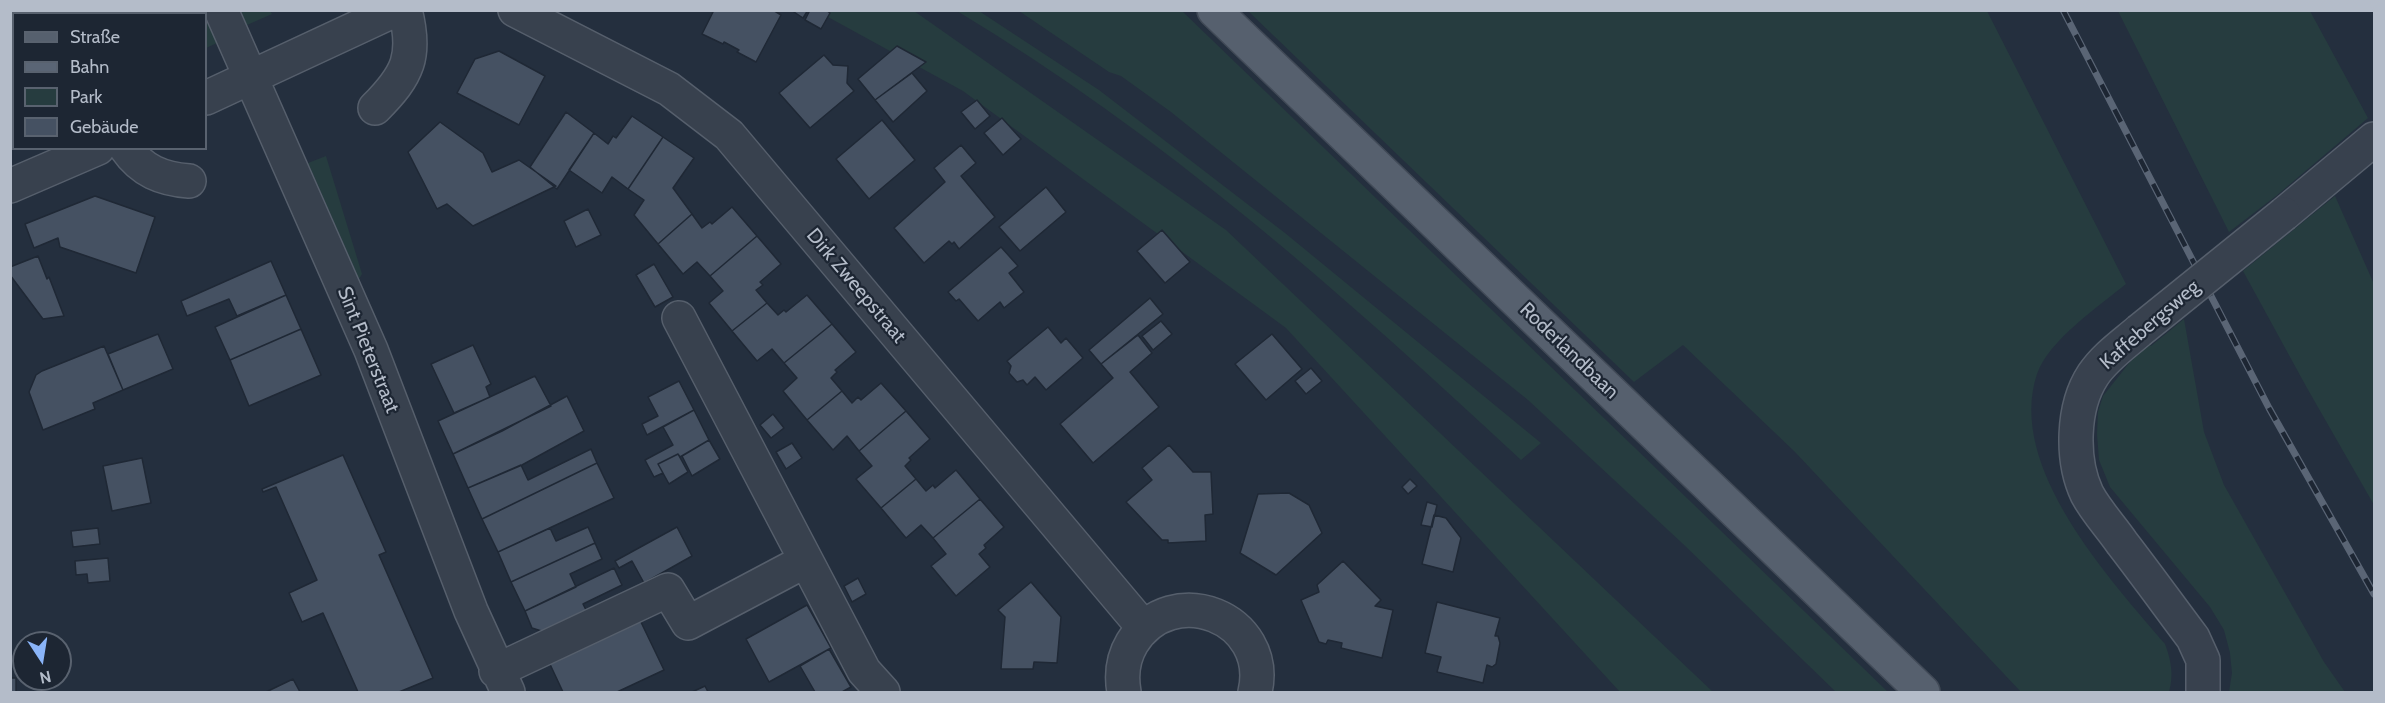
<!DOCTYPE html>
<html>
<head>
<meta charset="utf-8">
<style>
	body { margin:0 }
	#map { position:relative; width:2385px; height:703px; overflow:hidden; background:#242f3e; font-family:Cabin,sans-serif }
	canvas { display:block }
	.frame { position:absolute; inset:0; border:12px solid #b4bcc9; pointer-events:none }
	.legend { position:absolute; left:12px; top:12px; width:195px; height:138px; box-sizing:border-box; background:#1d2633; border:2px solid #59626f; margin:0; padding:8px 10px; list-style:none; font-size:18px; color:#b4bcc9 }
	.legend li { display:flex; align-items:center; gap:12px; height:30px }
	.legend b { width:30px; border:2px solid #59626f }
	.north { position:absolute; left:12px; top:631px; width:60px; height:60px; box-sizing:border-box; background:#1d2633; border:2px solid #59626f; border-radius:50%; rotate:168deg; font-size:16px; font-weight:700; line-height:24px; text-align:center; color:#b4bcc9 }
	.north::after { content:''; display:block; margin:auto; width:21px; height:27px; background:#8ab4f8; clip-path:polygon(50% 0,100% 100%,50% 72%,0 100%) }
</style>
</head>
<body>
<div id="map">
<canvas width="2385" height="703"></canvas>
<div class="frame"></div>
<ul class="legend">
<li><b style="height:8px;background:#56606e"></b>Straße</li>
<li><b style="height:8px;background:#5a6575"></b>Bahn</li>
<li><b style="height:16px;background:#263c3f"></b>Park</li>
<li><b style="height:16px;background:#455162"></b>Gebäude</li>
</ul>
<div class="north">N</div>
</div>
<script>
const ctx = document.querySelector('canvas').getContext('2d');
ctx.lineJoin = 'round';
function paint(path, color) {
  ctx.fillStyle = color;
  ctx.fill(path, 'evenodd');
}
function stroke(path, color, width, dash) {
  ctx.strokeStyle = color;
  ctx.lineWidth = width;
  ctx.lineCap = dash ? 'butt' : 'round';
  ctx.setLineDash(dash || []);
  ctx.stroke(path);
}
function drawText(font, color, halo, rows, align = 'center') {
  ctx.font = font + ' Cabin,sans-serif';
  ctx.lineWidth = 4.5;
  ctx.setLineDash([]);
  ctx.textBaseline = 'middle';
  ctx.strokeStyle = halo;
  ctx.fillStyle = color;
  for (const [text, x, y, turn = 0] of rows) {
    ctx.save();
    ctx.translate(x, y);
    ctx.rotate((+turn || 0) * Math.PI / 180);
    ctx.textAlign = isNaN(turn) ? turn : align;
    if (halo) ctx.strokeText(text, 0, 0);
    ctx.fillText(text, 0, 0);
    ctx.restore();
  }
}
const green = new Path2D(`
	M240,11H270L272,14L247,25Z
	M817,11H914L1226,230L1713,692H1620L1286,328L963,91Z
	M957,11H979L1099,90L1285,233L1541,443L1521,460C1345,296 1164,135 957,11Z
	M1019,11H1182L1888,692H1836L1682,543L1528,400L1171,112L1121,76L1109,72Z
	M1248,11H1987L2126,284C2099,306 2048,341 2037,374C2006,467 2110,579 2165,644C2171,660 2174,675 2169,692H2021L1795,452L1683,345L1634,382Z
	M2118,11H2310L2368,118L2276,196L2229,232Z
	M206,19L217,43L206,48Z
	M326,156L362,274L359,279L308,163Z
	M2335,196L2374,284V505L2307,388L2243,271Z
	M2184,319L2204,432L2224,485L2324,662L2345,692H2229L2232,673L2230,653L2224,630L2210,607L2110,487L2099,460L2097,434L2098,412L2103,396L2130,362L2149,344L2151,346Z`);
const building = new Path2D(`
	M714,10H773L781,15L756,62L737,52L739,50L724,42L723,44L702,34Z
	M791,10H808L803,18Z
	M810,10H826L830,13L821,29L805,20Z
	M897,46L926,62L875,100L858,79Z
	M499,51L545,76L519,125L457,93L475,59Z
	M824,55L833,65L848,66L847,83L854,91L810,128L779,93Z
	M912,73L927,91L893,122L875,100Z
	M14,74V137L10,138V77Z
	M977,100L990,116L975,129L961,112Z
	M566,112L594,133L557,189L530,167Z
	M632,116L663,137L628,189L612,177L602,193L569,170L594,133L608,144L613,136L616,138Z
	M1002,118L1021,139L1003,155L984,133Z
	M882,120L915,160L869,199L836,159Z
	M440,122L483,153L492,172L519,160L556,186L473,226L447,204L437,209L408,152Z
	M663,137L694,158L673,188L692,214L658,244L634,215L644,200L628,189Z
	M961,145L976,163L961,176L995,217L959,249L954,242L952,244L949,241L924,263L894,228L945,182L934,168Z
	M1046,187L1066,212L1020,251L999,227Z
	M95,196L155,217L136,273L60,247L58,238L34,248L25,224Z
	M732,207L757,236L710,276L697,262L683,274L658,244L692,214L702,228L710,222L712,224Z
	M588,209L601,235L576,247L564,221Z
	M1162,230L1190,262L1165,283L1137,251Z
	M757,236L781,264L760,282L763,285L756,290L767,303L732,331L709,303L723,291L710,276Z
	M1001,247L1018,266L1009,273L1024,292L1004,308L1000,302L978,321L959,299L956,301L948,292Z
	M38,256L47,279L49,277L64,316L43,319L10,275V267Z
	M271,261L286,295L237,316L229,299L187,316L181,301Z
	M654,264L673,297L655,307L636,275Z
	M286,295L301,329L230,360L215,327Z
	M807,295L832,324L784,363L772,349L757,361L732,331L767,303L778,315L784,310L786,312Z
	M1150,298L1163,314L1101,364L1089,350Z
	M1161,321L1172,334L1153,350L1142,336Z
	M832,324L856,352L835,370L837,372L831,378L842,391L807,420L783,391L797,378L784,363Z
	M1048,327L1061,343L1066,338L1083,358L1046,390L1035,377L1027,385L1023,380L1017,382L1009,373L1011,366L1007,361Z
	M301,329L321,375L249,406L230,360Z
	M158,334L173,369L123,390L108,354Z
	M1272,334L1302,369L1266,400L1235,364Z
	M1138,335L1152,353L1130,372L1159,407L1093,463L1060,424L1113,378L1101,364Z
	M473,345L491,384L486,387L490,397L454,413L431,364Z
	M104,346L123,390L93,403L95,409L43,430L29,392L36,375L42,371Z
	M1311,368L1322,381L1306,394L1295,381Z
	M535,376L551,406L453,454L438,421Z
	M679,381L694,410L647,435L642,424L658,416L648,397Z
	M881,383L906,411L859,451L847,436L833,450L807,420L842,391L852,403L858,397L861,400Z
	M567,396L584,431L522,465L468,488L453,454L502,431Z
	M694,410L709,440L680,457L678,454L658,464L663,473L654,477L645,460L673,445L663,427Z
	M906,411L930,439L909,458L911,460L905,466L916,479L881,508L856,479L872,466L859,451Z
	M773,414L784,428L771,438L760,425Z
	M709,440L720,459L692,476L682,456Z
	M792,443L802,458L786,469L776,452Z
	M1169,445L1193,472H1211L1213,514L1205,515L1206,541L1168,543V540H1162L1126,502L1152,480L1142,468Z
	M591,449L597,463L482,519L468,488L521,465L528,480Z
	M678,454L688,472L669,484L658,464Z
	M343,455L386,552L379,555L433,678L399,692H358L323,613L302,622L289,593L317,580L276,487L263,492L262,489Z
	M142,458L151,503L112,511L103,466Z
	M597,463L614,498L498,552L482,519Z
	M956,470L980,499L933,538L921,525L906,538L881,508L916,479L926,491L933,485L935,488Z
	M1410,479L1417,486L1408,494L1402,487Z
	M1289,493L1309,505L1322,533L1276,575L1240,553L1258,494Z
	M980,499L1004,527L984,545L986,548L979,554L990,567L956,596L931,566L946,554L933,538Z
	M1427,502L1437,505L1432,527L1421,525Z
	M1434,515L1446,518L1461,538L1453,572L1422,564Z
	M588,527L595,543L511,582L498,552L550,528L556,541Z
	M677,527L692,556L644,583L632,561L619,568L615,561Z
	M98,528L100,544L73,547L71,531Z
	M595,543L602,559L570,574L576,587L525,611L511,582Z
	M108,558L110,581L88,583L87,574L76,575L75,561Z
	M1343,561L1381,600L1375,606L1393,610L1382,658L1341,648L1342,643L1328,640L1326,644L1319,642L1301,600L1319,592L1317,585Z
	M614,568L622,585L583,604L588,614L551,634L532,628L525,611Z
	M858,578L866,594L852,602L844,586Z
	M1031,582L1061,617L1057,663L1034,662L1033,669H1001L1005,617L998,610Z
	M1437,602L1500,618L1495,636H1498L1500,643L1496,664L1492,667L1487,665L1483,683L1437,672L1441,657L1425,653Z
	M807,605L831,648L769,682L746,639Z
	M639,618L664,670L617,692H563L548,660Z
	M829,649L851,687L842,692H815L800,666Z
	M10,678H16V692H10Z
	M293,679L300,692H266Z
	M705,686L708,692H692Z`);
const minor = new Path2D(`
	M221,10L371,350L471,611L508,692
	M515,10L669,89L729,135L1144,628
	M206,98L395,10
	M375,108C408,75 417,56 405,10
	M126,148C142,171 162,179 189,181
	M10,186L98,148
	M2284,214L2374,139
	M679,318L864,671L883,692
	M2139,331C2124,344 2105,357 2093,375C2072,407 2071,460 2087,494C2096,511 2111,527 2122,543C2146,574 2169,606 2193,638L2203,660V692
	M496,671L668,590L688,623L805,561
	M1124,692C1121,675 1123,658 1132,643C1172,578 1272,618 1255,692`);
const major = new Path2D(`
	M1214,10L1923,692`);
const rail = new Path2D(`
	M2063,10L2269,408L2374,594`);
const minorBridge = new Path2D(`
	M2139,331L2284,214`);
const streetNames = [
	["Dirk Zweepstraat",856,286,50],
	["Kaffebergsweg",2150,325,-41],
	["Sint Pieterstraat",368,350,68],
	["Roderlandbaan",1569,351,44]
];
paint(green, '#263c3f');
paint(building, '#455162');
stroke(building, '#1f2835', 1.5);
stroke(minor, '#565f6c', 36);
stroke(major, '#414a57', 36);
stroke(minor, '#38414e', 33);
stroke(major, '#56606e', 33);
stroke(rail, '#5a6575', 7);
stroke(rail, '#1d2633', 4.5, [14]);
stroke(minorBridge, '#565f6c', 36, []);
stroke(minorBridge, '#38414e', 33);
drawText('20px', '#b4bcc9', '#1d2633', streetNames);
</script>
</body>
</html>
